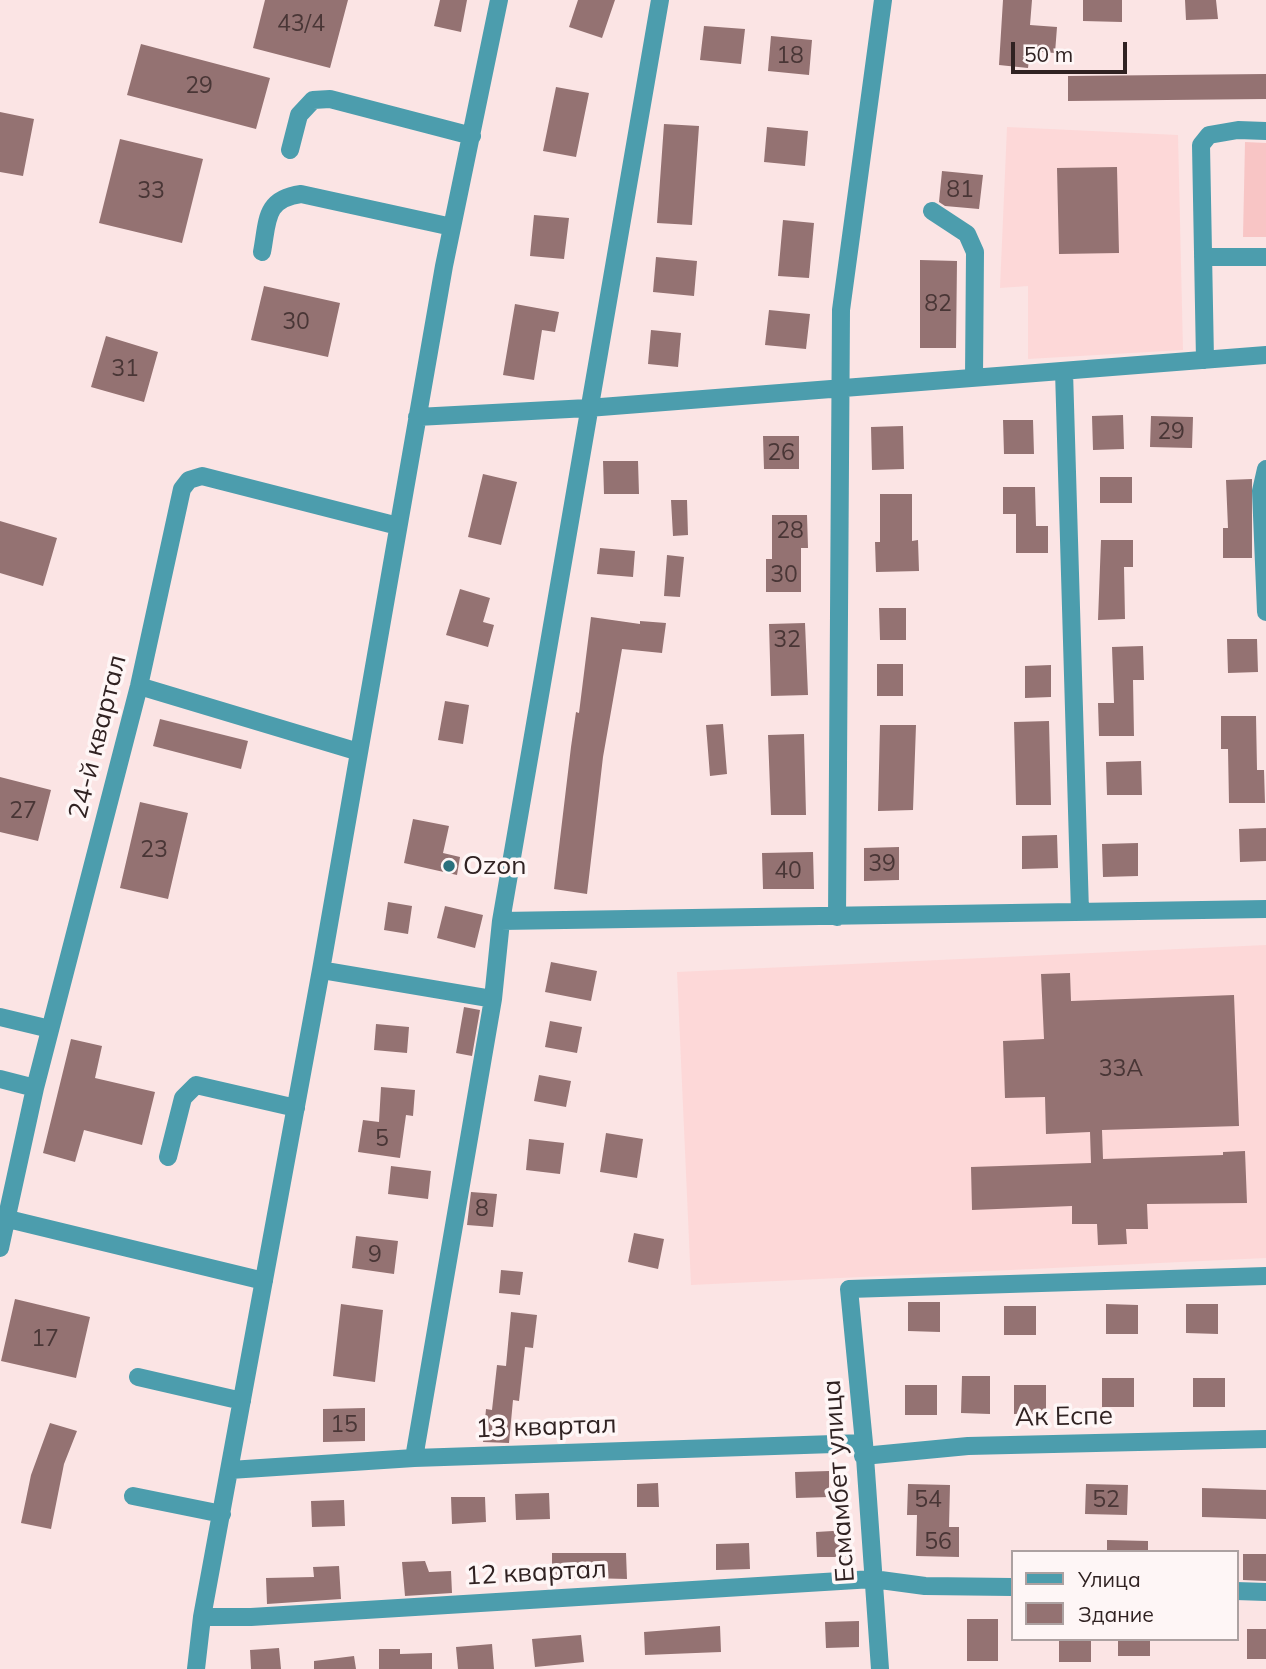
<!DOCTYPE html>
<html>
<head>
<meta charset="utf-8">
<style>
	body { margin:0 }
	#map { position:relative; width:1266px; height:1669px; overflow:hidden; background:#fbe4e4; font-family:Mulish,sans-serif }
	canvas { display:block }
	.legend { position:absolute; left:1011px; top:1550px; width:228px; height:91px; box-sizing:border-box; background:#fef6f6; border:2px solid #aca1a1; margin:0; padding:9px 12px; list-style:none; font-size:21px; color:#302222 }
	.legend li { display:flex; align-items:center; gap:14px; height:35px }
	.legend b { width:35px; border:2px solid #aca1a1 }
	.scale { position:absolute; left:1011px; top:42px; width:116px; height:32px; box-sizing:border-box; border:4px solid #302222; border-top:0; padding-left:9px; font-size:21px; line-height:24px; white-space:nowrap; color:#302222; -webkit-text-stroke:5px #fef6f6; paint-order:stroke }
</style>
</head>
<body>
<div id="map">
<canvas width="1266" height="1669"></canvas>
<ul class="legend">
<li><b style="height:9px;background:#4c9dad"></b>Улица</li>
<li><b style="height:19px;background:#947272"></b>Здание</li>
</ul>
<div class="scale">50 m</div>
</div>
<script>
const ctx = document.querySelector('canvas').getContext('2d');
ctx.lineJoin = 'round';
function paint(path, color) {
  ctx.fillStyle = color;
  ctx.fill(path, 'evenodd');
}
function stroke(path, color, width, dash) {
  ctx.strokeStyle = color;
  ctx.lineWidth = width;
  ctx.lineCap = dash ? 'butt' : 'round';
  ctx.setLineDash(dash || []);
  ctx.stroke(path);
}
function drawText(font, color, halo, rows, align = 'center') {
  ctx.font = font + ' Mulish,sans-serif';
  ctx.lineWidth = 7;
  ctx.setLineDash([]);
  ctx.textBaseline = 'middle';
  ctx.strokeStyle = halo;
  ctx.fillStyle = color;
  for (const [text, x, y, turn = 0] of rows) {
    ctx.save();
    ctx.translate(x, y);
    ctx.rotate((+turn || 0) * Math.PI / 180);
    ctx.textAlign = isNaN(turn) ? turn : align;
    if (halo) ctx.strokeText(text, 0, 0);
    ctx.fillText(text, 0, 0);
    ctx.restore();
  }
}
const built = new Path2D(`
	M1007,127L1178,135L1183,350L1028,359V286L1000,288Z
	M1266,945V1258L691,1285L677,972Z`);
const green = new Path2D(`
	M1245,142L1266,143V237H1243Z`);
const building = new Path2D(`
	M265,0H348L330,68L253,48Z
	M440,0H467L461,32L434,26Z
	M578,0H615L602,38L569,27Z
	M1003,0H1032L1030,25L1057,27L1055,53L1030,51L1028,68L999,65Z
	M1083,0H1122V22L1083,21Z
	M1185,0H1216L1218,19L1186,20Z
	M704,26L745,29L741,64L700,60Z
	M771,36L812,40L809,75L768,71Z
	M141,44L270,78L256,129L127,95Z
	M1266,74V99L1068,101V76Z
	M556,87L589,93L576,157L543,151Z
	M0,112L34,119L23,176L0,172Z
	M664,124L699,126L692,225L657,223Z
	M767,127L808,131L805,166L764,162Z
	M120,139L203,159L182,243L99,223Z
	M1117,167L1119,253L1059,254L1057,168Z
	M942,171L983,175L979,209L945,206L939,202Z
	M534,215L569,218L564,259L530,256Z
	M783,220L814,223L809,278L778,276Z
	M656,257L697,261L694,296L653,292Z
	M920,260L957,261L956,348H920Z
	M264,286L340,303L328,357L251,340Z
	M515,304L559,312L555,332L542,330L534,380L503,375Z
	M769,310L810,314L806,349L765,345Z
	M651,330L681,333L678,367L648,364Z
	M106,336L158,352L144,402L91,387Z
	M1123,415L1124,449L1093,450L1092,416Z
	M1151,416L1193,417L1192,448L1150,447Z
	M1003,420H1033L1034,454H1004Z
	M903,426L904,469L872,470L871,427Z
	M763,436H799V469H764Z
	M603,461H638L639,494H604Z
	M483,474L517,482L501,545L468,537Z
	M1100,477H1132V503H1100Z
	M1252,479V558H1223V528H1228L1226,480Z
	M1003,487H1035L1036,526H1048V553H1016V514H1003Z
	M880,494H912V541L918,540L919,571L876,572L875,542H880Z
	M671,500H687L688,535L673,536Z
	M772,515H807L808,548H801V592H766V559H772Z
	M0,521L57,538L43,586L0,573Z
	M1101,540H1133V567H1124L1125,619L1098,620Z
	M600,548L635,551L633,577L597,574Z
	M667,555L684,557L680,597L664,596Z
	M460,589L490,598L483,622L494,625L488,647L446,635Z
	M879,608H906V640H880Z
	M591,617L640,624V621L666,623L662,653L622,649L603,757L587,894L554,889L571,747L576,712L579,713Z
	M805,623L808,695L771,696L769,624Z
	M1227,639H1257L1258,672L1228,673Z
	M1143,646L1144,680H1133L1134,736H1099L1098,703H1114L1112,647Z
	M877,664H903V696H877Z
	M1051,665V697L1025,698V666Z
	M445,701L469,705L463,744L438,740Z
	M1221,716H1256L1257,770H1264L1265,803H1229L1228,749H1221Z
	M160,719L248,741L241,769L153,746Z
	M1049,721L1051,805H1016L1014,722Z
	M723,724L727,774L710,776L706,725Z
	M880,725H916L913,810L878,811Z
	M804,734L806,815H771L768,735Z
	M1141,761L1142,795H1107L1106,762Z
	M0,777L51,790L38,841L0,832Z
	M140,802L188,813L168,899L120,888Z
	M413,819L449,826L443,853L460,857L457,875L404,863Z
	M1266,828V861L1240,862L1239,829Z
	M1057,835L1058,868L1022,869V836Z
	M1138,843V876L1103,877L1102,844Z
	M899,847V880L864,881V848Z
	M813,852L814,889H763L762,853Z
	M388,902L412,906L408,934L384,930Z
	M445,906L483,915L475,948L437,938Z
	M551,962L597,971L591,1001L545,992Z
	M1070,973L1071,1001L1234,995L1239,1126L1102,1130L1103,1159L1223,1155V1152L1245,1151L1247,1203L1147,1204L1148,1229H1126L1127,1244L1098,1245L1097,1224H1072V1206L972,1210L971,1167L1091,1163L1090,1132L1046,1134L1045,1097L1005,1098L1003,1041L1044,1039L1041,974Z
	M464,1007L480,1010L472,1056L456,1053Z
	M550,1021L582,1027L577,1053L545,1047Z
	M376,1024L409,1027L407,1053L374,1050Z
	M71,1039L102,1046L95,1078L155,1092L142,1145L84,1130L75,1162L43,1153Z
	M539,1075L571,1081L566,1107L534,1101Z
	M381,1087L415,1090L413,1116L406,1115L400,1158L358,1152L363,1120L379,1122Z
	M606,1133L643,1139L637,1178L600,1172Z
	M529,1139L564,1143L560,1174L526,1170Z
	M391,1166L431,1171L428,1199L388,1194Z
	M471,1192L497,1194L493,1227L467,1225Z
	M634,1233L664,1239L658,1269L628,1262Z
	M356,1236L398,1241L394,1274L352,1268Z
	M501,1270L523,1272L520,1295L499,1293Z
	M15,1299L90,1317L76,1378L1,1361Z
	M908,1302H940V1332L908,1331Z
	M341,1304L383,1310L375,1382L333,1376Z
	M1106,1304L1138,1305V1334H1106Z
	M1186,1304H1218V1334L1186,1333Z
	M1004,1306H1036V1335H1004Z
	M511,1312L537,1315L533,1348L525,1347L519,1401L513,1400L509,1443L483,1442L486,1409L492,1410L497,1365L506,1366Z
	M962,1376H990V1414L961,1413Z
	M1102,1378H1134V1407H1102Z
	M1193,1378H1225V1407H1193Z
	M905,1385H937V1415H905Z
	M1014,1385H1046V1414H1014Z
	M365,1408V1441L323,1442V1409Z
	M50,1423L77,1431L64,1464L51,1529L21,1523L31,1475Z
	M829,1471V1497L796,1498L795,1472Z
	M658,1483L659,1507H637V1484Z
	M908,1484L950,1485L949,1527H959V1557L916,1556L917,1515H907Z
	M1086,1484L1128,1485L1127,1515L1085,1514Z
	M1202,1488L1266,1490V1519L1202,1517Z
	M549,1493L550,1519L516,1520L515,1494Z
	M451,1497H485L486,1522L452,1524Z
	M344,1500L345,1526L312,1527L311,1501Z
	M849,1530L850,1557H817L816,1532Z
	M1107,1540L1148,1541V1552H1107Z
	M749,1543L750,1569L716,1570V1544Z
	M552,1553H626L627,1579L552,1577Z
	M1243,1554H1266V1581L1243,1580Z
	M425,1561L429,1572L451,1571L452,1593L405,1596L402,1562Z
	M339,1566L341,1599L267,1604L266,1578L314,1577L313,1567Z
	M967,1619H998V1661H967Z
	M859,1621V1647L826,1648L825,1622Z
	M720,1626L721,1652L645,1655L644,1632Z
	M1247,1629H1266V1659H1247Z
	M581,1635L584,1662L535,1667L532,1639Z
	M1059,1639H1091V1662H1059Z
	M1118,1639H1150V1656H1118Z
	M492,1644L494,1669H458L456,1647Z
	M279,1648L281,1669H251L250,1650Z
	M379,1649H400V1654L432,1653V1669H379Z
	M354,1656L356,1669H314V1661Z`);
const minor = new Path2D(`
	M290,150L299,115L313,100L330,99L472,136
	M932,211L967,234L975,252L974,377
	M262,252C268,221 264,199 301,194L452,227
	M1203,257H1266
	M1205,360L1201,145L1209,135L1238,130L1266,131
	M1064,371L1080,912
	M417,417L588,408L1266,355
	M1266,469L1261,491L1266,612
	M139,686L359,752
	M837,917L841,310L883,0
	M501,921L660,0
	M321,970L493,999L501,921L1266,909
	M0,1017L50,1029
	M0,1079L35,1088
	M168,1157L183,1098L196,1085L296,1108
	M8,1219L264,1281
	M0,1248L35,1088L139,686L182,489L189,480L202,476L398,526
	M138,1377L242,1401
	M863,1456L968,1446L1266,1439
	M414,1458L493,999
	M230,1470L414,1458L864,1443
	M133,1496L222,1514
	M1236,1591L1266,1592
	M202,1617H251L873,1579L925,1586L1012,1587
	M196,1669L202,1617L321,970L444,266L499,0
	M880,1669L864,1443L849,1289L1266,1276`);
const markers = [
	[449,866,7,"#2a717d"]
];
const numberNames = [
	["43/4",301,24],
	["18",790,56],
	["29",199,86],
	["81",960,190],
	["33",151,191],
	["82",938,304],
	["30",296,322],
	["31",125,369],
	["29",1171,432],
	["26",781,453],
	["28",790,531],
	["30",784,575],
	["32",787,640],
	["27",23,811],
	["23",154,850],
	["39",882,864],
	["40",788,871],
	["33А",1121,1069],
	["5",382,1139],
	["8",482,1209],
	["9",375,1255],
	["17",45,1339],
	["15",344,1425],
	["54",928,1500],
	["52",1106,1500],
	["56",938,1542]
];
const streetNames = [
	["24-й квартал",98,737,-76],
	["Ак Еспе",1064,1417,-1],
	["13 квартал",546,1427,-2],
	["Есмамбет улица",839,1481,-94],
	["12 квартал",536,1573,-3]
];
const poiNames = [
	["Ozon",463,866]
];
paint(built, '#fdd8d8');
paint(green, '#f8c5c5');
paint(building, '#947272');
stroke(minor, '#4c9dad', 18);
for (const [x, y, r, color] of markers) {
  const dot = new Path2D();
  dot.arc(x, y, r, 0, 2 * Math.PI);
  ctx.fillStyle = color;
  ctx.fill(dot);
  stroke(dot, '#fef6f6', 2.5);
}
drawText('23px', '#493636', null, numberNames);
drawText('26px', '#302222', '#fef6f6', streetNames);
drawText('26px', '#302222', '#fef6f6', poiNames, 'left');
</script>
</body>
</html>
